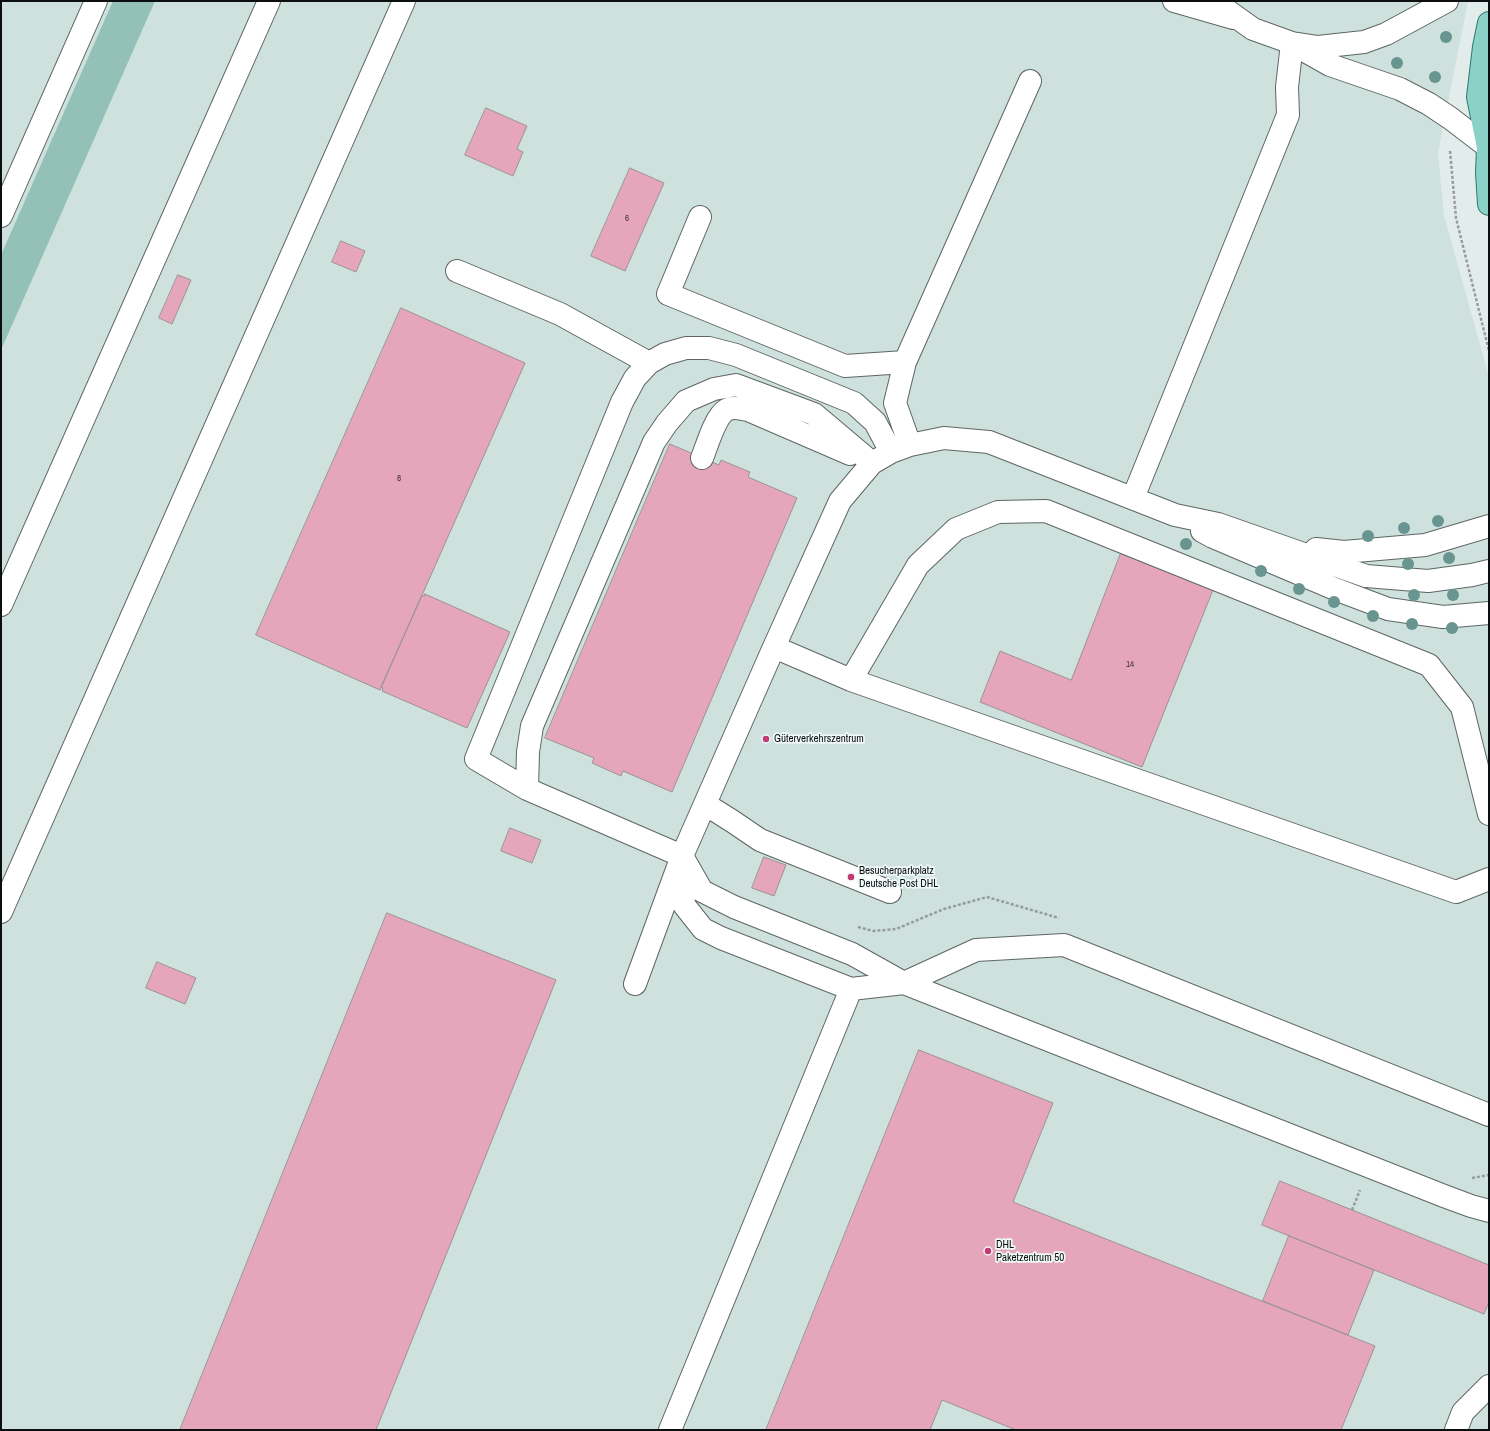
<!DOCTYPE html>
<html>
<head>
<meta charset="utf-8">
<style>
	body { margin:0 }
	#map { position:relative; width:1490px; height:1431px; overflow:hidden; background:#e2ecea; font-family:"Archivo Narrow",sans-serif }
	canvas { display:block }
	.frame { position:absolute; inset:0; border:2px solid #0c0f0f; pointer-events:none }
</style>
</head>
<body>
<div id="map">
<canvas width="1490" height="1431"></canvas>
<div class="frame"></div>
</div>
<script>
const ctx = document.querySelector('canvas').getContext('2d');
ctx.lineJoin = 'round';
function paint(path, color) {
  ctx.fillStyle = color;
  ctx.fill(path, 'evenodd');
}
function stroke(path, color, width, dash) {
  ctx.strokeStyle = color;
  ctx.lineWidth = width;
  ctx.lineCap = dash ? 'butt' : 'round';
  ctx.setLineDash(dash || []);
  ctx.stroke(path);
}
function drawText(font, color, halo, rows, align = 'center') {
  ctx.font = font + ' "Archivo Narrow",sans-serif';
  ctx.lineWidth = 3.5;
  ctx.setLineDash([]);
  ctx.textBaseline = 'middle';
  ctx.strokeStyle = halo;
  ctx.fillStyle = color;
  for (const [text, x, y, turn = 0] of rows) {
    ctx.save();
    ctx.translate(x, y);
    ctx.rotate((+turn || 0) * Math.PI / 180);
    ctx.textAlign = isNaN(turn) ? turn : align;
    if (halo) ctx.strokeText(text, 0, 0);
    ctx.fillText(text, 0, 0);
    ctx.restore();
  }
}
const built = new Path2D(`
	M1,1H1468L1438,153L1444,216L1489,377V1430H1Z`);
const green = new Path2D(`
	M113,1H155L1,350V255Z`);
const building = new Path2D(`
	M486,108L527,126L517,149L523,152L513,176L465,155Z
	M630,168L664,183L625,271L591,256Z
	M341,241L365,251L356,272L332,262Z
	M178,275L191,280L172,324L159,318Z
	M401,308L525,363L380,690L256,635Z
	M670,444L719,465L721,460L750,472L748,477L797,498L672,792L623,771L621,776L592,763L594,758L545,738Z
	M1121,553L1213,590L1142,767L980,702L1000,651L1071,680Z
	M425,594L510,632L467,728L382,691L383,688L381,687L422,595L424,596Z
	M510,828L541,840L532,863L501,851Z
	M764,857L786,865L774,896L752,888Z
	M387,913L556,980L376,1430H180Z
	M157,962L196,978L185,1004L146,988Z
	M919,1050L1053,1103L1013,1202L1375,1346L1341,1430H1016L942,1400L930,1430H766Z
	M1280,1181L1489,1265V1302L1484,1314L1262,1225Z
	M1289,1236L1374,1270L1348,1335L1263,1301Z`);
const path = new Path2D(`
	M1450,151L1456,218L1489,351
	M858,927L873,931L896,929L944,909L987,897L1059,918
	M1472,1178L1489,1175
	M1352,1210L1360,1190`);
const minor = new Path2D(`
	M1174,1L1233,18
	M1217,1L1225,9L1253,29L1292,43L1318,47L1364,42L1386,34L1447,1
	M1298,47L1330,65L1400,89L1429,104L1450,118L1488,147
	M1,216L96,1
	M700,217L668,294L845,366L905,362
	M457,271L560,314L649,363
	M910,445L895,403L905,362L1030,81
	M891,452L875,422L854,403L736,355L709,348H686L665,354L649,363L635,378L622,402L476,759L527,789L682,856L702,891L734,907L852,954L904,983L1444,1196L1471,1206L1489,1211
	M702,458C707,446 715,417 726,410C733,406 741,409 748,410L850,454
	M1133,498L1288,115L1287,87L1292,43
	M1202,531L1213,537L1335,589L1388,609L1443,617L1489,613
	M1316,549L1344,552L1425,545L1489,526
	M1,605L269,1
	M774,647L851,680L1456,892L1489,879
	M851,680L918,565L956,529L998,512L1046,511L1429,665L1462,707L1489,814
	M527,789L528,752L532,726L654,442L667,423L686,401L714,389L736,385L814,414L872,463
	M705,804L732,821L760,840L890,892
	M682,865L684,905L703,929L721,938L851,989L904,983L976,950L1064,945L1489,1115
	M1,912L404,1
	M635,984L682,856L774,647L840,501L872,463L891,452L910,445L944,438L989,442L1175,515L1218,524L1366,576L1428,581L1472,575L1489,571
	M670,1430L851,989
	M1456,1430L1463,1412L1489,1386`);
const major = new Path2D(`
	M1489,23L1484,47L1478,97L1488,147L1487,173L1489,204`);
const trees = [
	[1446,37],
	[1397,63],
	[1435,77],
	[1438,521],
	[1404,528],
	[1368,536],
	[1186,544],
	[1449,558],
	[1408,564],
	[1261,571],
	[1299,589],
	[1414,595],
	[1453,595],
	[1334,602],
	[1373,616],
	[1412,624],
	[1452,628]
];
const markers = [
	[766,739,4,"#c23a77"],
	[851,877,4,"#c23a77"],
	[988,1251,4,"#c23a77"]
];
const numberNames = [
	["6",627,219],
	["8",399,479],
	["14",1130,665]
];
const poiNames = [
	["Güterverkehrszentrum",774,739],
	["Besucherparkplatz",859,871],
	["Deutsche Post DHL",859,884],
	["DHL",996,1245],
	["Paketzentrum 50",996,1258]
];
paint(built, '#cee1dd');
paint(green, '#93c1b8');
paint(building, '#e5a5ba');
stroke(building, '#9c9396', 1);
stroke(minor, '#5d6664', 24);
stroke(major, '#2c7a6f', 24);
stroke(path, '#959d9c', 2.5, [3, 2]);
stroke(minor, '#fff', 22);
stroke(major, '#8bd1c7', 22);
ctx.fillStyle = '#68958f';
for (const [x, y] of trees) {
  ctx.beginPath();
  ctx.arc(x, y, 6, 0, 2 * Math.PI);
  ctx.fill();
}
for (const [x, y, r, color] of markers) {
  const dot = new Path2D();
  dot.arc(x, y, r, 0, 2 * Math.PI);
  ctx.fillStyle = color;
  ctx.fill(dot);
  stroke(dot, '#eff9f7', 1.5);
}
drawText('9px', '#42343a', null, numberNames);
drawText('11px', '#0c0f0f', '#eff9f7', poiNames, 'left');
</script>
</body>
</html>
